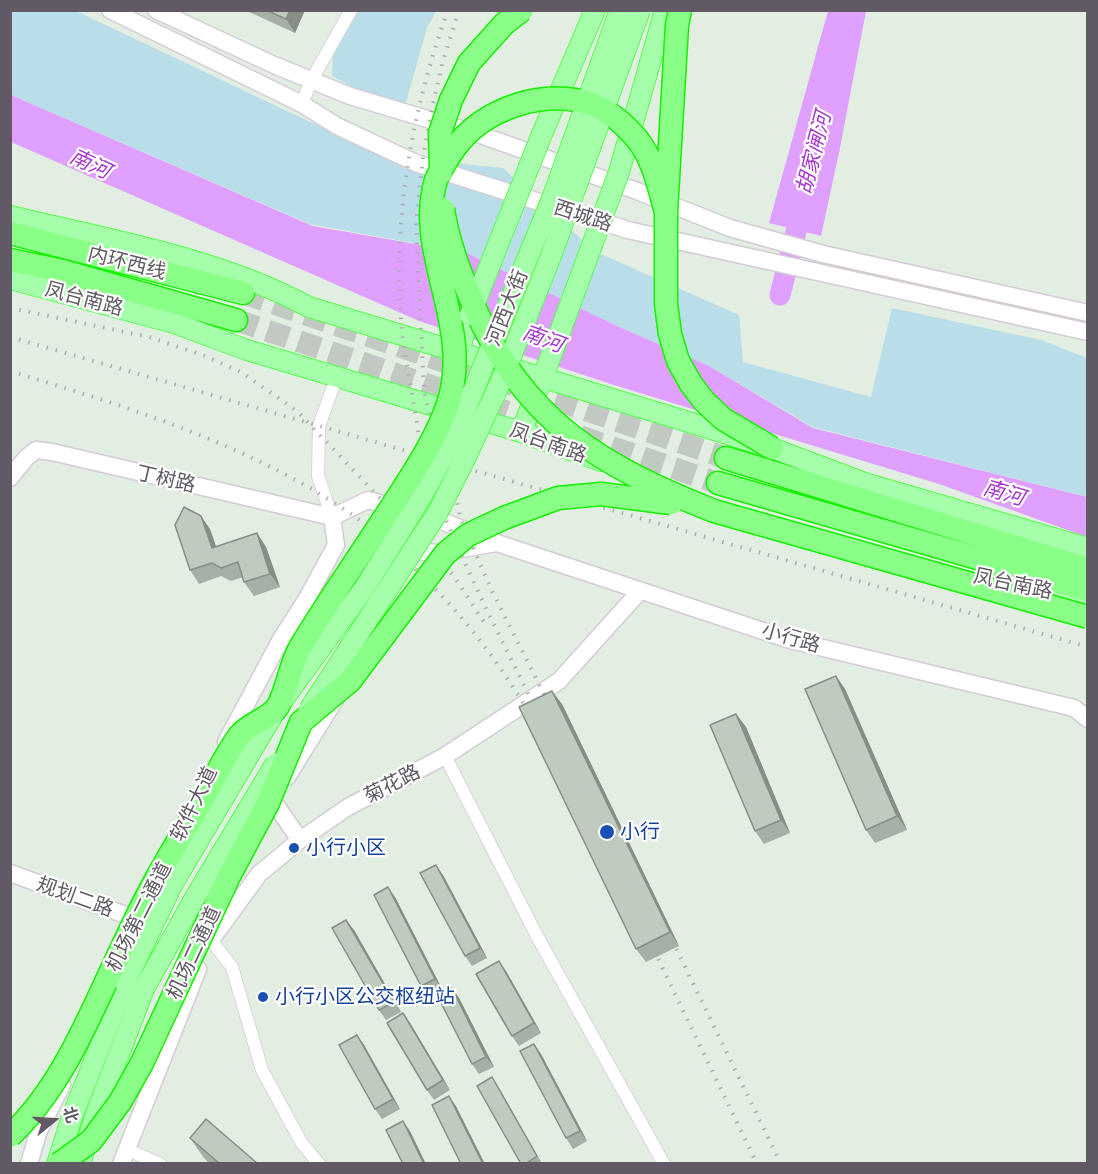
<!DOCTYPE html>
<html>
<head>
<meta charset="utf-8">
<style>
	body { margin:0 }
	#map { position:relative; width:1098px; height:1174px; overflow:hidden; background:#e1eee1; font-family:"Golos Text","Noto Sans SC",sans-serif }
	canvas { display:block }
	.frame { position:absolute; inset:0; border:12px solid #615963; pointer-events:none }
	.north { position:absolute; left:24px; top:1090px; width:60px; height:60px; -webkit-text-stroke:4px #fff; paint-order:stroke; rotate:72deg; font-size:16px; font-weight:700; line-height:24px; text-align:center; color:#615963 }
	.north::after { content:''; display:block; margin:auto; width:21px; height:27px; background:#615963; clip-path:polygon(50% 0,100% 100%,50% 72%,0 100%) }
</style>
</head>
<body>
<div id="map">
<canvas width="1098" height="1174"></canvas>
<div class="frame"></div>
<div class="north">北</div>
</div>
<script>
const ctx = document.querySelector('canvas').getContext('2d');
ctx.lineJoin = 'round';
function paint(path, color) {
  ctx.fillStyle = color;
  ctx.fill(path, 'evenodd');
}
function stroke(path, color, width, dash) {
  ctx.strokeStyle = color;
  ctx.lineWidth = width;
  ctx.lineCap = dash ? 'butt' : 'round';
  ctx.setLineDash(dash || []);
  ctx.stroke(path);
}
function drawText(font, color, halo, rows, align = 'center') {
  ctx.font = font + ' "Golos Text","Noto Sans SC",sans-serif';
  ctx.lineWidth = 4.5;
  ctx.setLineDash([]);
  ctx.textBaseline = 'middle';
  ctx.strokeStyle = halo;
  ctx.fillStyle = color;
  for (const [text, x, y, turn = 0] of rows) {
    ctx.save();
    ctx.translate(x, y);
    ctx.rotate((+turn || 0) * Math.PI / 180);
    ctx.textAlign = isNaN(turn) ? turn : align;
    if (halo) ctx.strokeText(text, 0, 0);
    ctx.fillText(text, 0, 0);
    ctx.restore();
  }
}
const green = new Path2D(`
	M11,11H76L382,156L503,168L594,251L739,315L743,362L871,397L892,308L1041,340L1087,358V497L813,427L709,366L617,326L467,253L310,224L11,95Z
	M358,11H436L427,28L403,113L332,76L333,54Z`);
const water = new Path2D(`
	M828,11H866L840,148L821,236L769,223Z
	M11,95L313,226L467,253L617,326L709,366L813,428L1087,497V537L939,484L620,387L419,321L11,142Z`);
const river = new Path2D(`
	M780,295L803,204`);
const highwayTunnel = new Path2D(`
	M243,293L726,458
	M236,320L718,483`);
const street = new Path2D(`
	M302,104L311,81L351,10
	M332,517L318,476L319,426L337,376
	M445,756L537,936L664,1164
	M211,940L232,967L262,1070L301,1142L319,1164
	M126,1149L160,1164`);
const secondary = new Path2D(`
	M110,10L302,104L337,126L416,163L628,230L1088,332
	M156,10L274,65L350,96L481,135L637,191L730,228L823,254L1088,313
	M10,478L26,458L36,450L52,452L332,517
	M332,517L368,500L442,521L497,543L790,640L1074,708L1088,719
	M403,550L438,553L496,543
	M226,742L281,639L306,600L336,545L332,517
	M287,777L335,700
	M273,801L300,840
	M10,873L139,920L211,940L259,874L300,840L348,807L445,756L559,681L640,591
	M29,1164L38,1133L62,1085
	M121,1164L198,969`);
const primary = new Path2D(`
	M542,134L595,10
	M619,172L665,10
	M10,216C111,240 218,258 309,307L692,423L772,448L865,483L1088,548
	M10,279L174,323L247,350L521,432L601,461
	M456,361L470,315
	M521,432L554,348
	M1008,585L1088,598
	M57,1164L72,1117L125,983
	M80,1164L97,1111L144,989`);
const highway = new Path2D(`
	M10,233L243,293
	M10,260L63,271L236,320
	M726,458L1088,569
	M718,483L1088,590`);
const rail = new Path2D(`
	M448,10C413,107 393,214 401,317C402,342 408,368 412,393C416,417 419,441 426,464C432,489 443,513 453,536C479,597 510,656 539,716
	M459,10L442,64L431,114L423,157L416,222L424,391L435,435L452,479L461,520L492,591L551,708
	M10,308L149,337L205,356L241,372L297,411L453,575L486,625
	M10,337L1088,647
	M10,371C127,407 246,443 348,512C371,527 391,546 411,565C458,609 496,657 529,713
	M668,932L781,1164
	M650,942L757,1164`);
const primaryBridge = new Path2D(`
	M470,315L542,134
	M554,348L619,172
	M309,710L438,512L466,457L502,379L551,256L640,10
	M125,983L172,885L277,708L363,590L419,501L453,440L553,196L620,10
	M144,989L197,894L276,763`);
const highwayBridge = new Path2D(`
	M680,10L677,25L666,212V304L670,334L678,361L691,384L704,401L723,419L772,448
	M441,173L440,133L451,100L469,63L504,24L522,10
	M443,209C448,242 460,273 473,304C523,421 601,466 714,511L1088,617
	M10,1136C62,1087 89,1017 119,954C128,935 137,915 147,896C163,865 182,834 200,804C213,782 224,757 239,736C249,723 270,719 278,706C288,688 290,664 301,646C330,598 363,551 394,503C414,472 436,439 448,404C474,325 414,253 436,180C440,170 448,158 454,149C483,108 546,87 594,105C611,112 626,126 638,140C654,161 659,188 666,212
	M59,1164L91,1141L120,1102L142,1063L229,876L268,803L301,722L350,681L445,554L468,535L504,518L558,498L601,494L671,503`);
const wall = new Path2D(`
	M245,10H305L295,33Z
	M210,529L216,547L257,533L266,547L280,587L254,596L244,582L243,577L231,581L221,576L199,584L190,570Z
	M836,676L845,689L907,830L875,843L866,830Z
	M562,704L679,946L646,962L636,949Z
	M736,714L746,727L790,833L764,844L755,831Z
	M443,875L487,958L472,966L465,956Z
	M395,897L442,989L428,996L421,986Z
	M354,930L401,1012L386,1020L379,1010Z
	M506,971L541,1033L519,1046L512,1036Z
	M452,988L459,998L494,1067L479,1074L472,1064Z
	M403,1013L410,1023L450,1090L434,1100L427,1090Z
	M357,1035L364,1045L400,1109L382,1119L375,1109Z
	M541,1054L587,1141L573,1149L566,1138Z
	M499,1088L542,1164H521Z
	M190,1138L258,1164H210L204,1158Z`);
const shadedWall = new Path2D(`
	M290,10H305L295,33L286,19Z
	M201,516L210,529L221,561L212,548Z
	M257,533L266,547L280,587L270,574Z
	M836,676L845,689L907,830L897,816Z
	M552,691L562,704L679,946L670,932Z
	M736,714L746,727L790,833L781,820Z
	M436,865L443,875L487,958L480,948Z
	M388,887L395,897L442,989L435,979Z
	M346,920L354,930L401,1012L394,1002Z
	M499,961L506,971L541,1033L534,1023Z
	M452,988L459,998L494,1067L486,1057Z
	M403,1013L410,1023L450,1090L443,1080Z
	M357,1035L364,1045L400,1109L393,1099Z
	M534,1044L541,1054L587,1141L580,1131Z
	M492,1077L499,1088L542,1164L537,1156Z
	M449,1096L456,1106L485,1164H483Z
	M403,1121L410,1131L426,1164H424Z`);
const building = new Path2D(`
	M266,10H290L286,19Z
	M184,507L201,516L212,548L257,533L270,574L244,582L238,562L221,568L212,563L190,570L175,525Z
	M836,676L897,816L866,830L805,689Z
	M552,691L670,932L636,949L519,707Z
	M736,714L781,820L755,831L710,725Z
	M436,865L480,948L465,956L420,873Z
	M388,887L435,979L421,986L374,895Z
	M346,920L394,1002L379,1010L332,928Z
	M499,961L534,1023L512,1036L476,974Z
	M452,988L486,1057L472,1064L437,995Z
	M403,1013L443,1080L427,1090L387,1023Z
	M357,1035L393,1099L375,1109L339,1045Z
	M534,1044L580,1131L566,1138L520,1051Z
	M492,1077L537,1156L525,1164H521L477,1086Z
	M449,1096L483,1164H461L432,1105Z
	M206,1119L258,1164H220L190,1138Z
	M403,1121L424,1164H403L386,1130Z`);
const markers = [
	[607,832,8,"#1a4fb4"],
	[294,848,6,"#1a4fb4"],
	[263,997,6,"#1a4fb4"]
];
const streetNames = [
	["西城路",583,216,18],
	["内环西线",127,263,14],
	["凤台南路",84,299,15],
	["河西大街",507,308,-68],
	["凤台南路",548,443,20],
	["丁树路",166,479,13],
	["凤台南路",1013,584,12],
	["小行路",791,638,16],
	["菊花路",392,784,-27],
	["软件大道",194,804,-64],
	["规划二路",75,897,20],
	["机场第二通道",139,917,-63],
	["机场二通道",194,953,-65]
];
const transitNames = [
	["小行",620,832],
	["小行小区",306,848],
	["小行小区公交枢纽站",275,997]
];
const waterNames = [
	["胡家闸河",814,153,-76],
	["南河",90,164,25],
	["南河",543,339,20],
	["南河",1004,493,17]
];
paint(green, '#badee9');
paint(water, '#dfa0ff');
stroke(river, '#dfa0ff', 21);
stroke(highwayTunnel, '#c1c9c2', 22, [22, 11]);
stroke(street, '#dbd4dc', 14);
stroke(secondary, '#d5cbd6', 19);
stroke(primary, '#53ff49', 22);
stroke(highway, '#15ef00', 25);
stroke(street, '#fff', 12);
stroke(secondary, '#fff', 16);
stroke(primary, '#a5ffaa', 20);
stroke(highway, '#8aff87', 22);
stroke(rail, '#aeacaf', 4, [1.5, 8]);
stroke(primaryBridge, '#53ff49', 22, []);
stroke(highwayBridge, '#15ef00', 25, []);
stroke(primaryBridge, '#a5ffaa', 20);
stroke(highwayBridge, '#8aff87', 22);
paint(wall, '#a5afa5');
paint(shadedWall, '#868e86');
paint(building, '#c0cbc0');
stroke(building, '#868e86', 1.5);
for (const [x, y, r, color] of markers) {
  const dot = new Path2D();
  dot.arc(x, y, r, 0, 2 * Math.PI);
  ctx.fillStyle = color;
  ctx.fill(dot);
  stroke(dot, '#fff', 2);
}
drawText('20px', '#615963', '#fff', streetNames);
drawText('20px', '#164399', '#fff', transitNames, 'left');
drawText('italic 21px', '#a637ce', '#fff', waterNames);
</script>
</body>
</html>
